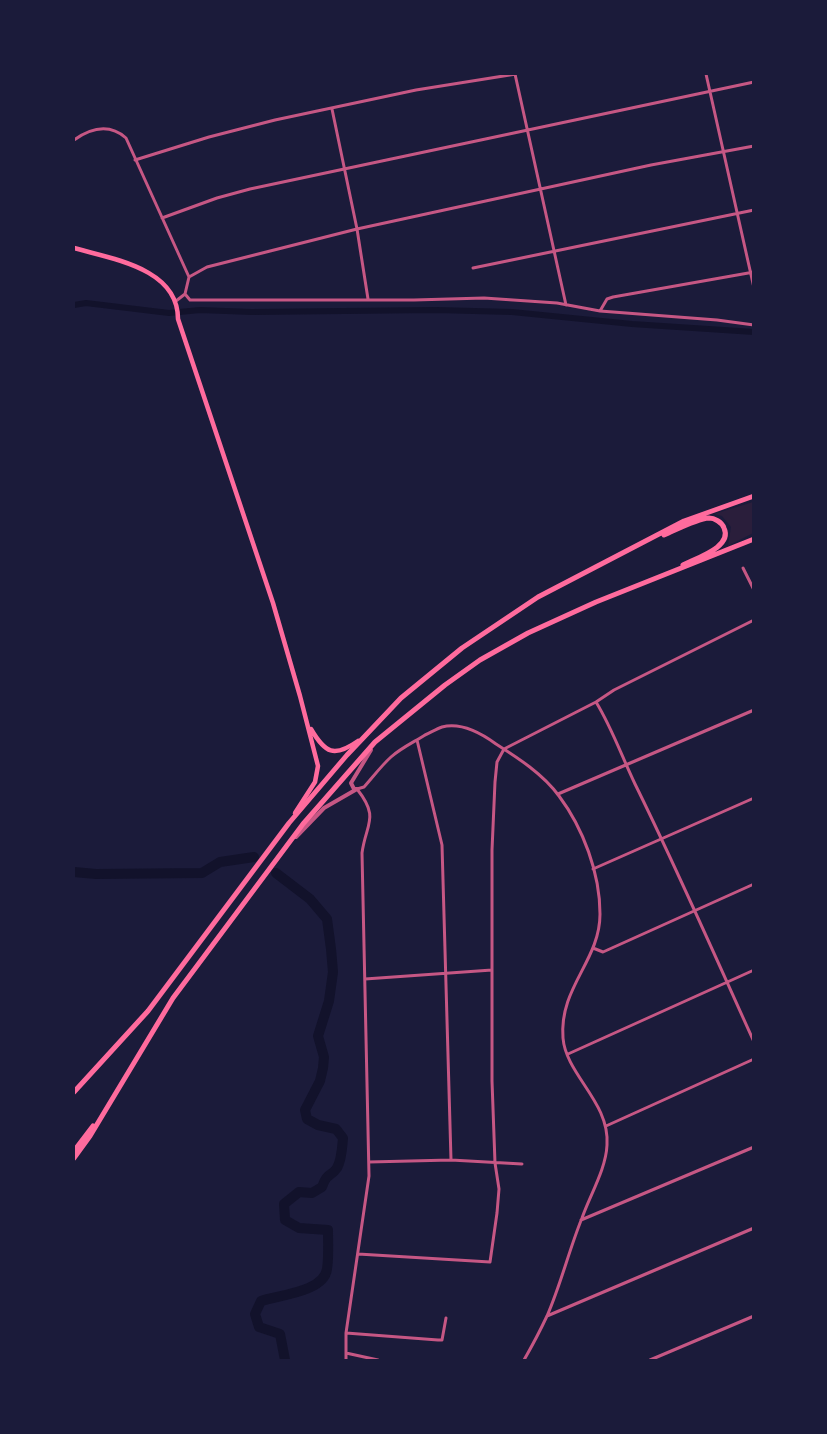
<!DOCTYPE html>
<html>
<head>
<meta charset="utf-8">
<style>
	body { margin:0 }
	#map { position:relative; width:827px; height:1434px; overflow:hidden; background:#1b1b3a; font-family:"Alegreya Sans",sans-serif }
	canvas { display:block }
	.frame { position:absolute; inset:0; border:75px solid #1b1b3a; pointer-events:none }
</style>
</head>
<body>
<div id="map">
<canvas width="827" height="1434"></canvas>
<div class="frame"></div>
</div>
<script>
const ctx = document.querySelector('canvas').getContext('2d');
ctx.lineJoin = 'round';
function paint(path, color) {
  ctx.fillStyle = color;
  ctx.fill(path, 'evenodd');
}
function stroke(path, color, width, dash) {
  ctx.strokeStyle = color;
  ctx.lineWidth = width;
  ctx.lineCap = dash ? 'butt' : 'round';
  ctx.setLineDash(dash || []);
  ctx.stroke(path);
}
const green = new Path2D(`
	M753,502V533L728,546L731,527L722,516L714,514Z`);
const canal = new Path2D(`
	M74,305L86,303L169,313L200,310L252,312L436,310L512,312L632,324L754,332`);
const river = new Path2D(`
	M74,872L96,874L202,873L220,862L254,857
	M276,873L310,899L327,919L331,949L333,972L329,1001L318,1036L324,1057L323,1068L320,1081L305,1110L307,1119L318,1125L336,1129L343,1138C342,1148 342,1159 337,1168C331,1177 327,1172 322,1187L312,1193L299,1192L284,1204L285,1220L299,1228L328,1230C328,1243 329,1257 327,1269C324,1292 279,1295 261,1301L255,1314L259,1327L280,1334L285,1360`);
const minor = new Path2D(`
	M515,74L566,305
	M706,74L754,288
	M332,109L357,229L368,299
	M74,140C91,128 109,123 126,138L189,277
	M135,160L209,137L275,120L416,90L516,74
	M162,218L217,198L250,189L754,82
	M473,268L754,210
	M189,277L207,267L357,229L651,165L754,146
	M185,294L190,300H414L484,298L557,303L600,311L717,320L754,325
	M176,301L185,294L189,277
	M600,311L607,299L613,297L754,272
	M743,568L754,590
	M596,702C612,728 622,757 635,784C677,869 715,956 754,1042
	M417,740L442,845L451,1160
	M558,794L754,710
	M593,869L754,798
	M593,948L603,952L754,884
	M365,979L492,970
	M568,1054L754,970
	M606,1126L754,1059
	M369,1162L451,1160L522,1164
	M581,1220L754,1147
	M358,1254L490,1262L497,1213L499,1189L495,1163L492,1081V850L495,782L497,762L504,749L596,702L614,690L754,620
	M547,1316L754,1228
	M346,1333L438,1340H442L446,1318
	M346,1353L378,1360
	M346,1360V1333L369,1176L362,853C366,823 380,818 357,789L364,787C373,777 381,766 391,757C401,748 414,742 425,735C430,733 436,729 442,727C461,722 481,733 496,744C518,758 543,774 559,796C583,828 600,873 600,914C600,961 559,987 563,1038C566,1075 610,1102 607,1145C606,1169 590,1195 582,1218C569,1250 561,1284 547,1316C540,1331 532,1346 524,1360
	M650,1360L754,1316`);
const tertiary = new Path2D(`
	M296,837L324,808L357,789H354L351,783L371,750`);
const secondary = new Path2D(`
	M74,248C112,259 178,268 178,319L273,603L300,696L318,766L315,782L295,813
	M311,729C325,753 334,758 358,741`);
const trunk = new Path2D(`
	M664,535C676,530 696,519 709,518C714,518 722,522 724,528C733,547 696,558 683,565
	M74,1092L148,1011L289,823L347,755L401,698L462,648L538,597L684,521L754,496
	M74,1151L93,1126
	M74,1158L90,1136L173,998L303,824L375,742L445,685L480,660L528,633L596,602L754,539`);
paint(green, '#2a1e3b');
stroke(canal, '#12122b', 6);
stroke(river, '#12122b', 10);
stroke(minor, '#c65784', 3);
stroke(tertiary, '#c65784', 4);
stroke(secondary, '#ff6b9d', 4.5);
stroke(trunk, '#ff6b9d', 5);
</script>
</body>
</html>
